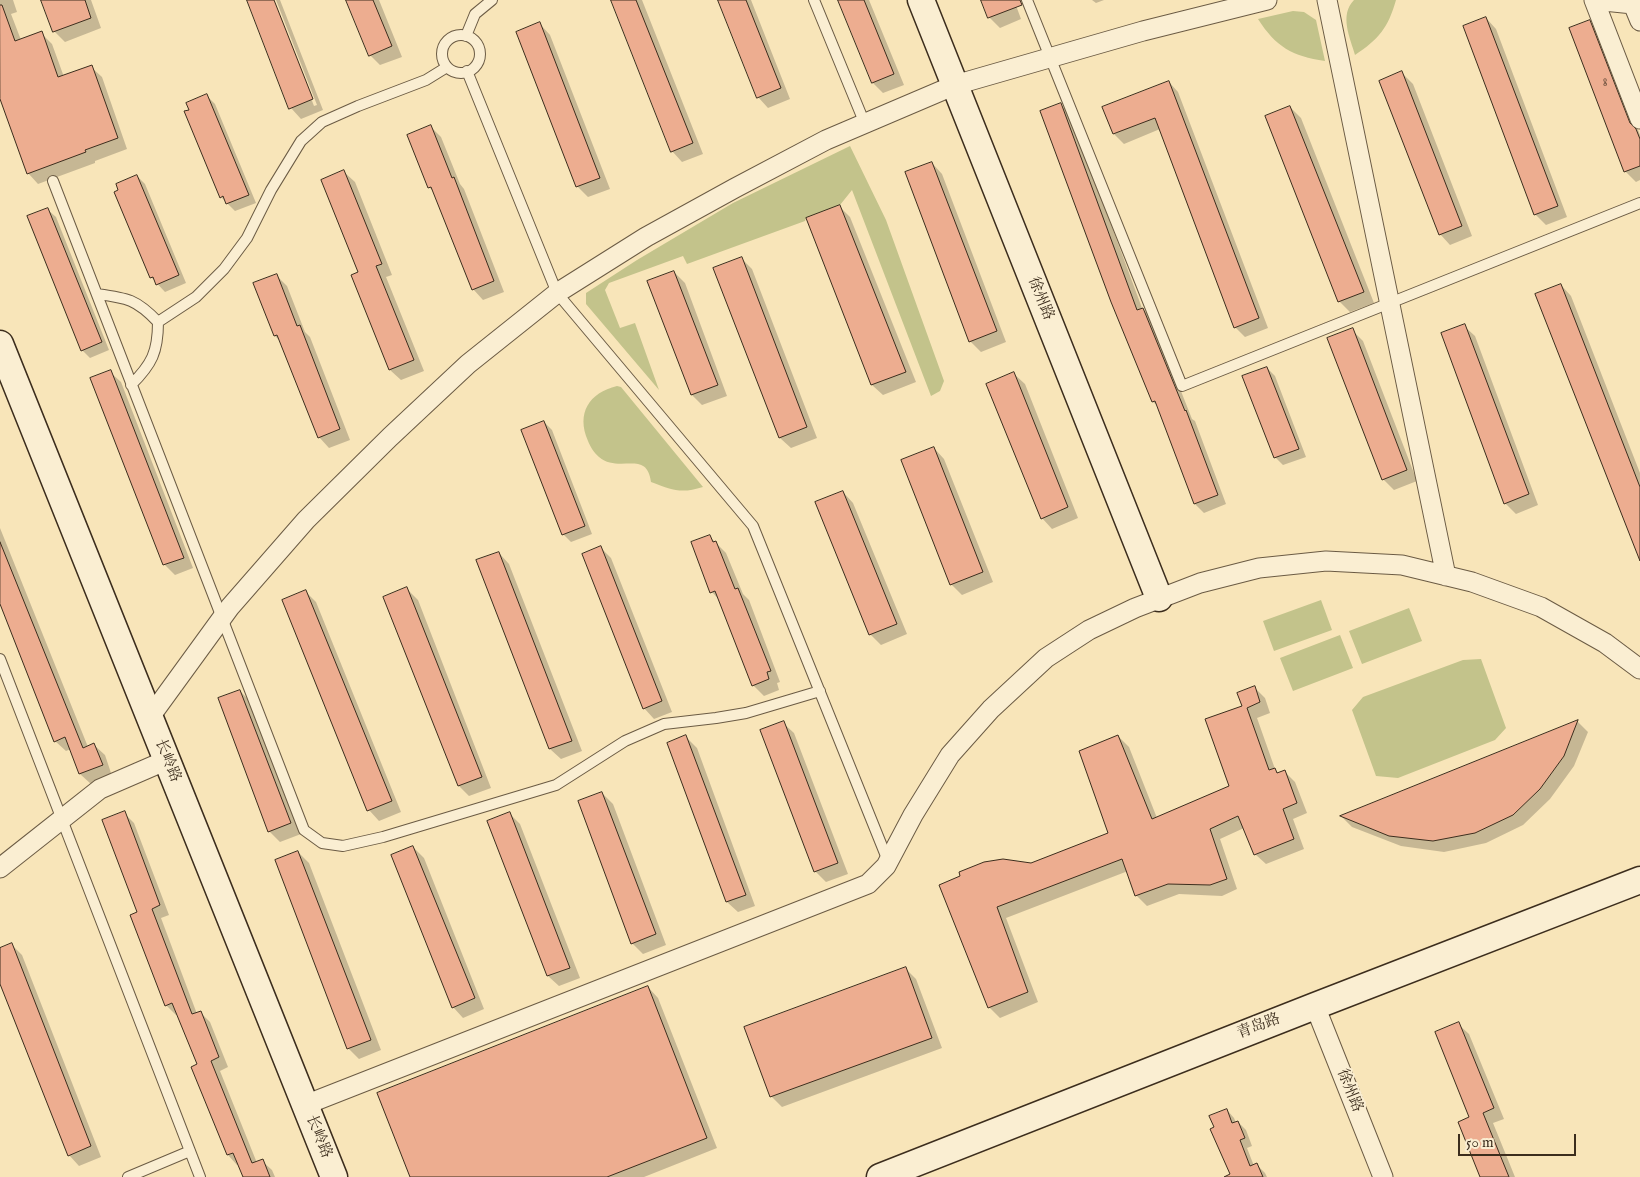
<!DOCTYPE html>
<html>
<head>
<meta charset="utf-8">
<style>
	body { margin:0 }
	#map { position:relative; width:1640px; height:1177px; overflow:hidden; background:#f8e5b9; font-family:"IM FELL English",serif }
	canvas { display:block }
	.scale { position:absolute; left:1458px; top:1134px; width:118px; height:22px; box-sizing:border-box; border:2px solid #3c2d1d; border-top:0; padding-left:6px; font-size:15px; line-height:18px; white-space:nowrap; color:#3c2d1d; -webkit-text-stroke:4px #faeed2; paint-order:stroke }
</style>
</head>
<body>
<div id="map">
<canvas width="1640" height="1177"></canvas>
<div class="scale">50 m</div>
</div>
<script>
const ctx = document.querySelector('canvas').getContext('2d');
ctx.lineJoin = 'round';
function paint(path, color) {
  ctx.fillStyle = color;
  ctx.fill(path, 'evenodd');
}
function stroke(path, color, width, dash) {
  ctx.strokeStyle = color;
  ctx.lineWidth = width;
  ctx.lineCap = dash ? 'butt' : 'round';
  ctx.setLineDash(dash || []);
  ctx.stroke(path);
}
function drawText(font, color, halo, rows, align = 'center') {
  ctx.font = font + ' "IM FELL English","Noto Serif SC",serif';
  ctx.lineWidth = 4;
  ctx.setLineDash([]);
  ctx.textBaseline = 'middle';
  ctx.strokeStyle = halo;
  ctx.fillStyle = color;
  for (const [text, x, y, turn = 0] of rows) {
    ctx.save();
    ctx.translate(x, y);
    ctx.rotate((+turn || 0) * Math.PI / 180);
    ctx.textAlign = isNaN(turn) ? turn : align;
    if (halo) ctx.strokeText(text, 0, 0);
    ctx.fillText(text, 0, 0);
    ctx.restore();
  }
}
const green = new Path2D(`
	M1354,0H1396C1388,28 1379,39 1355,55C1350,38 1339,15 1354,0Z
	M1293,11L1304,12L1316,20L1325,61C1292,56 1276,47 1258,19Z
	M850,146L886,220L944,381L940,391L931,396L852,190L840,205L806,218L805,221L687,264L683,256L609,283L605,290L620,328L635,323L659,390L586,304V293L637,260L733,203Z
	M617,386L621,387L703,487C681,494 672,490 651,482C647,449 619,474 599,457C594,453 590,446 588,441C576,413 589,393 617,386Z
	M1321,600L1332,630L1274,651L1263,621Z
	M1409,608L1422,641L1362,664L1349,631Z
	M1340,635L1353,668L1293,691L1280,658Z
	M1481,659L1506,728L1495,740L1398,778L1376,776L1352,710L1363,697L1463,660Z`);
const shadow = new Path2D(`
	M0,0H13L17,12L11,14L21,40L41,33L52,44L64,77L91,67L102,77L127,149L95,161V163L38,184L28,173L0,95Z
	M42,0H91L101,28L65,42L54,31Z
	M248,0H273L314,106L317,105L276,0H280L323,110L301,119L291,108Z
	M347,0H379L402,57L380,65L370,55Z
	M612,0H642L703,154L682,162L672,151Z
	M720,0H751L790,99L768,108L758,97Z
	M840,0H869L904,85L883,93L873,83Z
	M983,0H1014L1021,19L1000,28L989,17Z
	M1092,0H1104L1096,3Z
	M1486,18L1496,29L1567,217L1546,225L1535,214Z
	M1590,22L1600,33L1640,135V180L1636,182L1625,171Z
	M540,24L550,35L610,189L588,197L577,186Z
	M1402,73L1413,84L1472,236L1450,245L1440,234Z
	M1169,82L1178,92L1268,328L1245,337L1235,327L1160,129L1124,144L1114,134Z
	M207,96L215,104L256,203L235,211L221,197L190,110Z
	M1060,104L1070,114L1142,308L1152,318L1192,419L1195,421L1226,504L1204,513L1195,504L1158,406L1153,402L1112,302Z
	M1290,107L1301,118L1374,303L1350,312L1339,301Z
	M431,127L441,137L460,184L464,189L504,292L483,300L473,289L436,194L429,187Z
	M932,163L942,174L1006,342L981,352L970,341Z
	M344,172L355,182L392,275L386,277L424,371L401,380L390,370L353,276L359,273Z
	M137,176L145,184L186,283L165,292L151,277Z
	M839,206L850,217L916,382L883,395L872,385L807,219Z
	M48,210L56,217L109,350L90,358L82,350Z
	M741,258L752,269L817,438L791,448L780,438Z
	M674,272L685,283L727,396L702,405L692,395Z
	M276,275L287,286L305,332L310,337L350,440L329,448L319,437L281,342L275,336Z
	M1561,285L1571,296L1640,473V560Z
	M1464,326L1475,336L1538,505L1516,514L1505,503Z
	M1352,330L1363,341L1417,481L1394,490L1383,479Z
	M1267,368L1275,376L1306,457L1283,465L1276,458L1244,377Z
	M110,372L121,382L193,568L175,575L165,565L92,379Z
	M1014,374L1025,384L1078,518L1052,529L1042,518Z
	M544,422L552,430L592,534L571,542L563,534Z
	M934,448L944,459L993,582L962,595L951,584Z
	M843,492L853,503L907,634L881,645L870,634Z
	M0,528L88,747L94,745L105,755L112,776L91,784L80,774L71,749L66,751L55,741L0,601Z
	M709,536L726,553L743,594L749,600L780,682L777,683L779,690L764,696L753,685L720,601L712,592Z
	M601,548L611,558L672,712L654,719L644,708Z
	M499,553L509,564L582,751L561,759L550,749L478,561Z
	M407,589L418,600L491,788L469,796L459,786Z
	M306,592L316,602L401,812L379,821L369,810Z
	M1255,688L1265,698L1270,713L1257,718L1275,769L1279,774L1285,772L1295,782L1307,813L1293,819L1304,849L1266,864L1255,854L1244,828L1220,839L1237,889L1222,896L1179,894L1147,906L1136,895L1128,871L1006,918L1038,1002L1000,1018L989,1007L941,885L1031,864L1110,834L1118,736L1129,747L1157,818L1231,786L1244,707Z
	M240,691L251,702L301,834L280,842L269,831Z
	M1578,722L1588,732L1574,766L1550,799L1523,825L1486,843L1444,852L1401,846L1352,827L1342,817Z
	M783,723L794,733L848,874L826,882L815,871Z
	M686,737L697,748L755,906L738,912L727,902L668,744Z
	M602,793L613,804L666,945L643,954L632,943Z
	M124,813L134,823L169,915L161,918L197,1014L200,1012L210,1022L228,1067L220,1071L257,1163L262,1161L272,1170L275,1177H244L239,1164L237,1165L228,1155L199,1065L178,1014L176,1015L166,1005L138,913Z
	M510,814L520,824L580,978L559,986L548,976L489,821Z
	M413,847L424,858L484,1009L463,1018L453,1007Z
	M298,852L309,863L381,1050L359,1059L348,1048Z
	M11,944L22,955L101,1157L79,1166L69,1155L0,980V949Z
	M906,969L916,979L942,1048L782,1107L771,1096Z
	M648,987L658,998L717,1148L644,1177H411Z
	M1458,1024L1469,1034L1504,1119L1493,1123L1515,1177H1482L1471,1118Z
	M1227,1110L1234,1118L1236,1123L1238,1122L1246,1130L1252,1146L1247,1148L1254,1166L1257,1165L1265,1173L1267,1177H1232L1215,1128Z`);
const building = new Path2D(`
	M41,0H85L91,18L53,32Z
	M247,0H274L313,99L289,109Z
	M346,0H373L392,46L369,56Z
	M611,0H636L693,143L671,152Z
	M718,0H746L781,88L757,98Z
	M838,0H864L894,74L872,83Z
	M981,0H1020L1022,5L988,18Z
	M0,5H2L15,41L42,31L58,77L92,65L118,138L85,150L86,152L27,174L0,99Z
	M1486,17L1558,206L1534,215L1463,26Z
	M1590,20L1630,123L1636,129L1640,139V166L1624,172L1569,28Z
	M540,22L600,178L576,187L516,32Z
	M1402,71L1462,226L1439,235L1379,81Z
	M1169,81L1259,318L1234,328L1155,118L1113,134L1102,107Z
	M207,94L249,195L226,204L223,196L220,198L184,111L189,110L186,103Z
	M1061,103L1137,310L1143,308L1185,411L1186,410L1218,495L1194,504L1155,401L1152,402L1111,302L1040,111Z
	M1290,106L1364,292L1338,302L1265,116Z
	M431,125L452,178L454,177L494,281L472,290L431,187L428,188L407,135Z
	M932,162L997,331L969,342L905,172Z
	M344,170L382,264L376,266L414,360L389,370L351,275L358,272L321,180Z
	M137,175L179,275L156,285L153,277L150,278L114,192L118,190L116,184Z
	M840,205L906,372L871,385L806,218Z
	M48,208L102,342L81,351L27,216Z
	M742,257L807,427L779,438L713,268Z
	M674,271L718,385L691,395L647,281Z
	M277,274L297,326L300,325L340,429L318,438L277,335L274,336L253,283Z
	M1561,284L1640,487V561L1535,294Z
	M1465,324L1529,494L1504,504L1441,333Z
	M1353,328L1407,470L1382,480L1327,338Z
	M1267,367L1299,449L1274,458L1242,376Z
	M111,370L184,558L163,565L90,378Z
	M1014,372L1068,507L1041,519L986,384Z
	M544,421L585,526L562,535L521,430Z
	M934,447L983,572L950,585L901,460Z
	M843,491L897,624L869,635L815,502Z
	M710,535L713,542L716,541L735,589L738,588L771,671L767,672L769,679L752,686L715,591L710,593L691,542Z
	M0,542L83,748L94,743L103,765L79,774L65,737L54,742L0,604Z
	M601,546L662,701L643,709L582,554Z
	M499,552L572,741L549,749L476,560Z
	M407,587L482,777L458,786L383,597Z
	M306,590L392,801L367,811L282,600Z
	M1255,686L1260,702L1247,708L1269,770L1275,768L1277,773L1285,770L1297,803L1283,809L1294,839L1254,855L1238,816L1210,829L1227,879L1210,885L1168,884L1135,896L1122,859L997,907L1028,992L988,1008L939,885L960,876L959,872L984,862L1003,859L1031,863L1108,833L1079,751L1118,735L1152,819L1229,786L1205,719L1242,706L1237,693Z
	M240,690L291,823L268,832L218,698Z
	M1578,720L1564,756L1540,789L1513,815L1475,833L1433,841L1389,836L1340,816Z
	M784,721L838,863L814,872L760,730Z
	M686,735L746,895L726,902L667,743Z
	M602,792L656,934L631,944L578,801Z
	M125,811L160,905L152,909L192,1014L201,1011L219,1057L211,1061L252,1163L263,1159L270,1177H243L233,1153L227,1155L191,1067L197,1064L172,1003L165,1006L130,915L137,912L102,820Z
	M510,812L570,968L547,976L487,821Z
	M413,846L475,998L452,1008L391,855Z
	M298,851L371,1040L347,1049L275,860Z
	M12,943L91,1146L68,1156L0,984V948Z
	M906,967L932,1038L770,1097L744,1027Z
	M648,986L707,1138L607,1177H410L377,1093Z
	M1459,1022L1494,1108L1483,1113L1509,1177H1480L1458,1122L1469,1117L1435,1032Z
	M1227,1109L1232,1123L1238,1121L1245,1138L1240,1140L1250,1166L1257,1163L1263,1177H1224L1230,1174L1210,1129L1214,1127L1209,1116Z`);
const lane = new Path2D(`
	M814,0L865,124
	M1027,0L1182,386L1640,203
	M442 54a19 19 0 1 1 38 0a19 19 0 1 1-38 0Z
	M466,36L475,14L492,0
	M467,71L557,293L753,526L888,861
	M53,181L304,830L322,843L343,846L383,837L556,785L625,741L664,724L716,718L746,713L820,691
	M97,294C127,298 136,299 158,322C158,352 152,364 131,385
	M158,322L196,297L224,269L247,238L271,190L301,141L322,122L358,106L426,80L447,67
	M0,659L200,1177
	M128,1177L190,1151`);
const street = new Path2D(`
	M1327,0L1446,576
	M1594,0L1640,119
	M1594,0L1633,4L1640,21
	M150,717L230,607L306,520L390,437L468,364L557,293L646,237L735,188L826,140L955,85L1143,31L1267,0
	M0,868L100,789L167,760
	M1315,1006L1383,1177
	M305,1105L868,884L886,866L913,815L950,755L991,709L1046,658L1089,630L1135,608L1200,583L1259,568L1326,561L1402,565L1472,582L1541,607L1605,643L1640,669`);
const secondary = new Path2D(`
	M921,0L1159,598
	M0,344L334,1177
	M880,1177L1315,1006L1640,880`);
const numberNames = [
	["8",1605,84]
];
const streetNames = [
	["徐州路",1040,299,68],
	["长岭路",167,761,68],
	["青岛路",1259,1027,-21],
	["徐州路",1349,1091,68],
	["长岭路",318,1137,68]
];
paint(green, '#c3c38b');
paint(shadow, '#0003');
paint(building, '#edad90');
stroke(building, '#3c2d1d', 1);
stroke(lane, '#6b5b44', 12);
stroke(street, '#6b5b44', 21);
stroke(secondary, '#3c2d1d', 29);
stroke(lane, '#faeed2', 10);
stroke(street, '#faeed2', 19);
stroke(secondary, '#faeed2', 26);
drawText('12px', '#684d3a', null, numberNames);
drawText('15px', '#3c2d1d', '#faeed2', streetNames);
</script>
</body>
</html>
